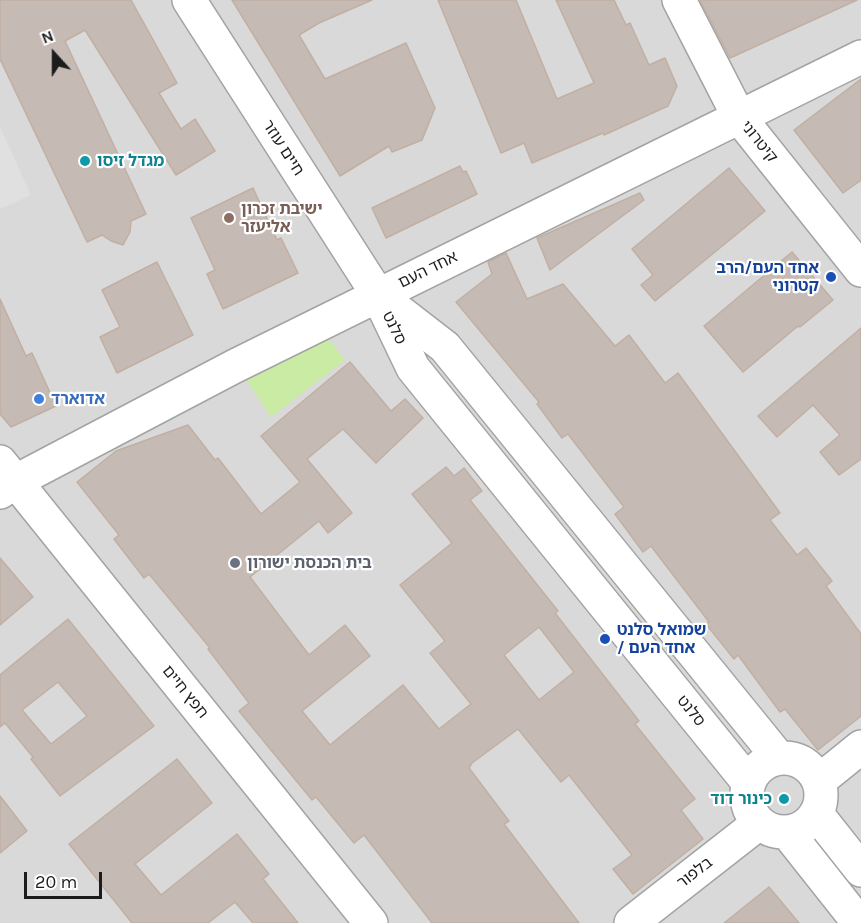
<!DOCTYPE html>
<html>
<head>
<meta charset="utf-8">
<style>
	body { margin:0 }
	#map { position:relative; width:861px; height:923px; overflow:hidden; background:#eee9e1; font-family:Karla,sans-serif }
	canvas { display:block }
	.north { position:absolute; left:24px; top:24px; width:60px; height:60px; -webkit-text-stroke:4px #fff; paint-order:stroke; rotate:339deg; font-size:16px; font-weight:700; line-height:24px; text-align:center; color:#1c1c1c }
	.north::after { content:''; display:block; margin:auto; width:21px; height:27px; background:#1c1c1c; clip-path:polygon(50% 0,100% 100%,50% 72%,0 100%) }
	.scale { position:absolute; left:24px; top:872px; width:78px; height:27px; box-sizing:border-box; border:3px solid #1c1c1c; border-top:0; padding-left:8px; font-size:18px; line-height:21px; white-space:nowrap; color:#1c1c1c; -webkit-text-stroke:4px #fff; paint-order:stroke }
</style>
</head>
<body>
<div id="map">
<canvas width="861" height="923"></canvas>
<div class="north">N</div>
<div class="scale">20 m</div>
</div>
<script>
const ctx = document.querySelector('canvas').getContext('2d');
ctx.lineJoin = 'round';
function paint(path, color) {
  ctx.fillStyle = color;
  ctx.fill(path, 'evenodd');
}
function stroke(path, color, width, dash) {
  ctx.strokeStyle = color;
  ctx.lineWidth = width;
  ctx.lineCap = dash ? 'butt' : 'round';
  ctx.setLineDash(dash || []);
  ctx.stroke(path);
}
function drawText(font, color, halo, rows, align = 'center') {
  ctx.font = font + ' Karla,"Noto Sans Hebrew",sans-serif';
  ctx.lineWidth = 4.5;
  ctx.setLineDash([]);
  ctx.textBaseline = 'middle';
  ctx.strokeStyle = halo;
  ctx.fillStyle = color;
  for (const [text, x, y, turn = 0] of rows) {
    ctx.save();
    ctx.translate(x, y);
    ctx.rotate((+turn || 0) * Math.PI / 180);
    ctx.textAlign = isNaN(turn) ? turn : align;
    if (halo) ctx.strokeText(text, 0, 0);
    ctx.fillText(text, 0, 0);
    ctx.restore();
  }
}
const residential = new Path2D(`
	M0,0H861V923H0Z`);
const grass = new Path2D(`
	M321,329L345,360L271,417L240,371Z`);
const parking = new Path2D(`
	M0,127L31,195L0,209Z`);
const building = new Path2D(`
	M0,0H131L177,83L159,93L181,129L195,119L215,151L176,175L85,30L65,41L146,214L131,221L130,232L123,245L111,241L102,235L87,242L0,59Z
	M232,0H372L319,23L299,35L325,79L406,43L435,108L422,140L392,152L389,146L340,176Z
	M438,0H516L557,99L594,83L556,0H614L626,25L630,23L649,65L665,58L677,86L668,106L604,135L603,133L532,163L524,143L501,153Z
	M700,0H857L730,58Z
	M861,79V180L843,193L794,130Z
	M460,166L463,172L466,171L477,194L386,238L372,208Z
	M729,168L765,211L655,301L641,285L653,275L632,249Z
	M253,188L277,240L281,238L298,273L223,309L207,274L215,270L191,218Z
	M640,193L644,200L550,270L537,238Z
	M792,252L833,300L800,327L798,326L743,372L704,326Z
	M506,253L527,299L563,284L615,346L629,335L665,383L678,373L780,513L770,520L797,555L806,548L832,581L826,586L861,634V716L818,750L785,709L780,712L738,655L734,659L706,624L709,622L651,546L643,552L615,514L624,507L568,434L562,438L537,404L539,402L456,302L492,274L488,262Z
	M157,262L193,335L117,373L100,337L120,327L102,290Z
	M0,299L26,356L32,353L56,406L11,427L0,414Z
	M861,328V459L839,475L820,452L840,435L813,405L777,437L758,416Z
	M350,362L391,411L405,399L423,418L376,463L343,429L307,459L352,513L328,533L319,521L250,577L309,655L345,625L370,656L302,711L330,745L403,685L439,729L471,704L430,653L445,641L400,585L452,543L412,494L446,467L454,476L464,468L482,491L470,500L558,611L555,613L639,721L635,724L695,799L681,810L703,839L633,894L613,869L632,855L569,775L561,782L518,729L472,763L469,768L509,821L504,824L579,923H432L364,835L354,843L316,797L312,800L239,711L249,703L208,649L210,648L149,574L144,578L114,539L119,535L77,482L116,451L188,425L215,460L218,458L261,514L300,482L261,436ZM539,627L574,672L539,700L504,655Z
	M0,558L33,597L0,625Z
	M68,619L154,726L60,796L31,759L33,757L5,723L0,727V675ZM58,682L87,716L51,744L22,710Z
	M177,759L212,803L135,864L161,895L237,834L269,874L263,879L298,923H253L235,902L208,923H132L69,844Z
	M0,796L27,831L0,853Z
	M769,887L799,923H724Z`);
const minor = new Path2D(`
	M189,0L378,295L413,368L748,782
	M679,0L739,117L861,270
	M383,299L445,347L778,757
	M0,462L371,923
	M0,492L18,480L235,366L861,57
	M747 795a37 37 0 1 1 74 0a37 37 0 1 1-74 0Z
	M819,781L861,747
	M816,813L861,870
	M787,832L859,923
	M631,923L759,823`);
const markers = [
	[85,161,6,"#0f9aa8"],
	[229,218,6,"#8d6e63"],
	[831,277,6,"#1a4fb4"],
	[39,399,6,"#3f7fe0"],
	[235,563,6,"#6b7280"],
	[605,639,6,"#1a4fb4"],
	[784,799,6,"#0f9aa8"]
];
const streetNames = [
	["קיטרוני",759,142,51],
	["חיים עוזר",283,148,57],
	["אחד העם",428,270,-26],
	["סלנט",394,328,64],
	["חפץ חיים",185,692,51],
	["סלנט",691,711,51],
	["בלפור",695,873,-38]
];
const cultureNames = [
	["מגדל זיסו",97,161],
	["כינור דוד",772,799,"right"]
];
const educationNames = [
	["ישיבת זכרון",241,209],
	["אליעזר",241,227]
];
const transitNames = [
	["אחד העם/הרב",819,268],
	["קטרוני",819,286],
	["שמואל סלנט",617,630,"left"],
	["/ אחד העם",617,648,"left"]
];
const shopNames = [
	["אדוארד",51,399]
];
const worshipNames = [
	["בית הכנסת ישורון",247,563]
];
paint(residential, '#dad9d9');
paint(grass, '#c9eba4');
paint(parking, '#e0e0e0');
paint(building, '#c6bbb4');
stroke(building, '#c0afa3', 1.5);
stroke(minor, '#a3a3a3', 36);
stroke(minor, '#fff', 33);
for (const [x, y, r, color] of markers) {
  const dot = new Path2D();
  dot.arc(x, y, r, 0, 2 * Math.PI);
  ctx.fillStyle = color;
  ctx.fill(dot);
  stroke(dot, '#fff', 2);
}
drawText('16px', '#1c1c1c', '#fff', streetNames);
drawText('bold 16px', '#0d838f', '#fff', cultureNames, 'left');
drawText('bold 16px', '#785e54', '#fff', educationNames, 'left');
drawText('bold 16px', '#164399', '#fff', transitNames, 'right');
drawText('bold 16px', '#366cbe', '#fff', shopNames, 'left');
drawText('bold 16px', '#5b616d', '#fff', worshipNames, 'left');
</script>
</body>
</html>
